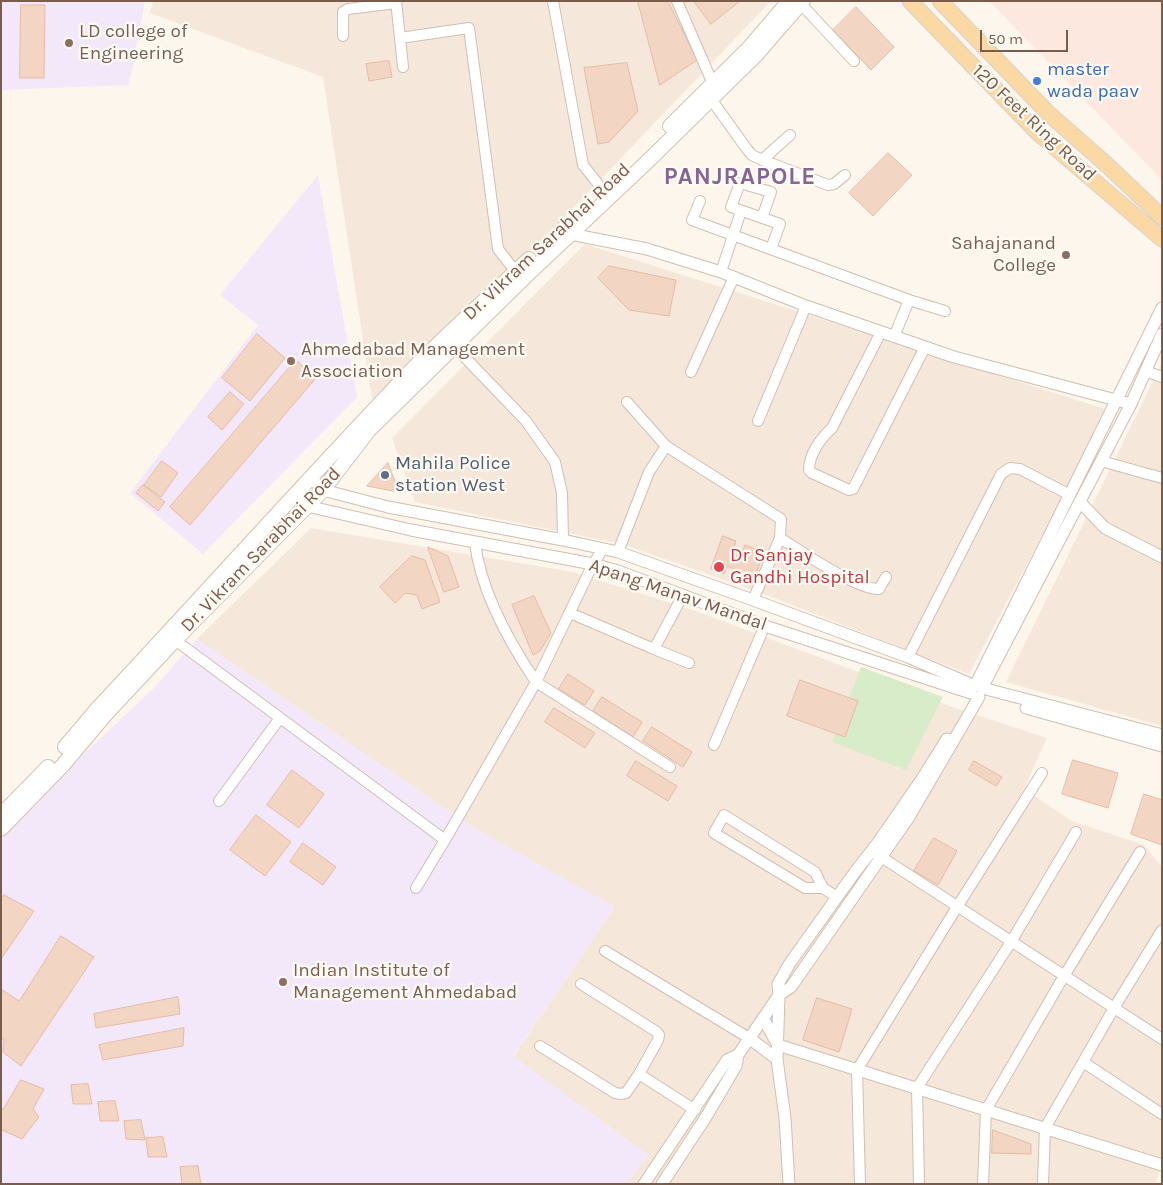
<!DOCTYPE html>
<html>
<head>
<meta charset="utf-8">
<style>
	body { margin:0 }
	#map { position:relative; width:1163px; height:1185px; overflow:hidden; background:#fdf6ec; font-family:Karla,sans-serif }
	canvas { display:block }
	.frame { position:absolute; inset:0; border:2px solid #7a5c4d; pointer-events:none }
	.scale { position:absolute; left:980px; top:30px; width:88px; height:22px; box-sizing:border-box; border:2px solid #7a5c4d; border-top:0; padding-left:6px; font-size:15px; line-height:18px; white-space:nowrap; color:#7a5c4d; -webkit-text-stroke:4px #fffaf3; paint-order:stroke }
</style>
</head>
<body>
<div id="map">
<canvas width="1163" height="1185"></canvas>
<div class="frame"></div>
<div class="scale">50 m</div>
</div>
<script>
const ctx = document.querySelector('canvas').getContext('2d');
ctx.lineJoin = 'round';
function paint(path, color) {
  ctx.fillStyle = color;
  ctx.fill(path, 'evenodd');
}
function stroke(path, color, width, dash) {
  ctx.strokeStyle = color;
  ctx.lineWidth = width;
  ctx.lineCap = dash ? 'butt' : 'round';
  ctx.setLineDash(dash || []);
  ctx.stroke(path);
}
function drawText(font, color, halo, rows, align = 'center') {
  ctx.font = font + ' Karla,sans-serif';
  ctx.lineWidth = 4.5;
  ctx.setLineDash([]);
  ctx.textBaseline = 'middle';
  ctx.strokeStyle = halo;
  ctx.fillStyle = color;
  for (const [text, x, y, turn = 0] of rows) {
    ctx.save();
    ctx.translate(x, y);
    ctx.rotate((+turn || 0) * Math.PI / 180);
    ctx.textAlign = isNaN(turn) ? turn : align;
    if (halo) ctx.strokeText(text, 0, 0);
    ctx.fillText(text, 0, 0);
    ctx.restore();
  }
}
const residential = new Path2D(`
	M153,1H771L535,248L372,399L323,77L150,13Z
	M585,244L1108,410L969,674L756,591L622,544L415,502L392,438Z
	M1162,363V726L1006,682Z
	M311,528L573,572L696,611L952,707L1047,738L1024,789L1072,821L1144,845L1162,867V1167L1155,1184H626L648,1155L513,1057L614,907L469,825L197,639Z`);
const commercial = new Path2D(`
	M989,1H1162V180Z`);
const education = new Path2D(`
	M1,1H145L129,85L1,90Z
	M318,175L357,397L203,554L130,493L258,325L220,295Z
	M197,639L469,825L615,907L513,1056L648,1155L626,1184H1V832L154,688Z`);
const green = new Path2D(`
	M861,667L943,697L906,770L832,742Z`);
const building = new Path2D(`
	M638,1H668L697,60L660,85Z
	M694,1H740L711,24Z
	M21,5H45L44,78H20Z
	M856,7L894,47L871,70L833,30Z
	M389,61L392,77L369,81L366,64Z
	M627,63L638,111L609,142L598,144L584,68Z
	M888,153L912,175L873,216L849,193Z
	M609,266L676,280L669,316L629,310L598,278Z
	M257,334L285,358L250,401L222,378Z
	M296,360L316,378L190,525L170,507Z
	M230,392L244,404L222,430L208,417Z
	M162,461L178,473L161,497L144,485Z
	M388,463L398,489L394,488L393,491L367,486Z
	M143,485L165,502L158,511L136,493Z
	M723,536L736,541L733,550L742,553L745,545L764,552L752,585L734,578L737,570L727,566L724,574L711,569Z
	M428,547L448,556L459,587L444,592Z
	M412,556L425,560L440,602L422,609L417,595L405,593L395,603L380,587Z
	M534,596L551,633L540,651L533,655L512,605Z
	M568,674L594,691L585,705L559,689Z
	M800,680L858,701L845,737L787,716Z
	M602,697L642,722L633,737L593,711Z
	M554,708L595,733L585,748L545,722Z
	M652,727L692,752L683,767L643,741Z
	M1073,760L1118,773L1108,808L1062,794Z
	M636,761L677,786L668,801L627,776Z
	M974,761L1002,777L996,786L969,770Z
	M292,770L324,794L299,828L267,805Z
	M1144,794L1162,800V845L1131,834Z
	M256,815L291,842L265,876L230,850Z
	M934,838L957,851L938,885L914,871Z
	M303,843L336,867L323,885L290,862Z
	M4,895L34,911L1,959V899Z
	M61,936L94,957L21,1066L3,1052L4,1040L1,1038V989L19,1001Z
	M178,997L180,1014L96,1028L94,1014Z
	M817,998L852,1009L839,1052L803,1040Z
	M184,1028L183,1046L103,1060L99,1045Z
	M21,1080L44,1089L33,1109L39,1117L22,1139L2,1130L1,1131V1108L3,1109Z
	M88,1084L92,1104H73L71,1085Z
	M115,1101L119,1121H100L98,1102Z
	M141,1120L145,1140L126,1139L124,1121Z
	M993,1130L1031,1144V1154L992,1153Z
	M163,1137L167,1157H148L146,1138Z
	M198,1166L201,1184H182L180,1167Z`);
const minor = new Path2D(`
	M396,1L400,38L469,28L498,249L516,272
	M553,1L583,165L603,190
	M677,1L713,84
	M801,4L854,61
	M343,36V12L348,9L396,3
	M400,38L403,67
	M711,99L746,148L752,155L760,159L828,185L834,184L845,175
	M762,160L790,135
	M700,201L692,220L909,300L894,337
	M762,218L771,192L740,183L731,207L780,224L771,249
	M721,272L741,211
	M909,300L945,311
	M881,332L832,428C821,438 809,454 809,470L812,473L849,490L853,489L925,347
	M454,346L526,421L555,462L562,493L563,540
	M1145,371L1162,377
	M691,372L734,277
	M627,402L666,446L781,519L780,538
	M758,421L806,306
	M1101,461L1162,478
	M475,543C481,591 509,642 536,682L670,767
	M618,552L649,472L666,446
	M683,595L654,649L689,663
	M753,600L780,538C801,551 857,590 879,589L886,577
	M570,613L654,649
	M175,640L445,840L536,682L593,564L603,549
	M908,657L1001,474L1010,468L1020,469L1070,495
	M714,745L765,625
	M219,801L280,718
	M872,851L1162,1039
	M416,888L445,840
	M823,888L815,872L724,815L714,833L805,888H823L837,897
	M605,951L749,1038
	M581,984L657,1032L659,1035L658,1040L639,1074
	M540,1046L615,1093L621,1094L626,1093L639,1074L695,1110
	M1083,1062L1162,1114
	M860,1184L857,1070L957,907L1042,773
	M919,1184L917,1088L1011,942L1076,832
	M983,1184L986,1110L1064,976L1140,852
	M1043,1184L1045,1128L1114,1008L1162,930`);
const tertiary = new Path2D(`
	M563,227L570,234L647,249L721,272L806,306L954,357L1131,404
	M1162,334L1131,404L982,688L1162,735
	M310,477L323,490L388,507L563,540L618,552L753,600L908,657L975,686L1162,308
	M296,493L307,506L411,530L593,564L618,571L768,627L971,693
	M1080,502L1105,528L1162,557
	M1026,708L1162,746
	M763,1018L778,1045L1162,1165
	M749,1038L777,1059
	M644,1184L727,1060L738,1055
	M662,1184L706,1117L736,1066L738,1055L779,995L791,987L909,817L979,697
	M789,1184L785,1118L777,1059L779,995L778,984L790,963L855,872L877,844L922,779L947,739`);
const secondary = new Path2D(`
	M670,126L749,48L789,1
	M65,747L98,708C201,598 302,485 406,376C445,335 488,298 529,259
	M1,815L48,767
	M1,829L63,765L105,715L175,640L323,490L369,430L528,274L647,162L756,55L803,1`);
const primary = new Path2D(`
	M910,1L1037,132L1162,239
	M940,1L1049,114L1107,165L1162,217`);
const markers = [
	[69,43,5,"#8d6e63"],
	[1037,81,5,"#3f7fe0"],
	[1066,255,5,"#8d6e63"],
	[291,361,5,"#8d6e63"],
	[385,475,5,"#5c6f8a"],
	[719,567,6,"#e0444e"],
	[283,982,5,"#8d6e63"]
];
const educationNames = [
	["LD college of",79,32],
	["Engineering",79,54],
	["Sahajanand",1056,244,"right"],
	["College",1056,266,"right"],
	["Ahmedabad Management",301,350],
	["Association",301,372],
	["Indian Institute of",293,971],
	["Management Ahmedabad",293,993]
];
const shopNames = [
	["master",1047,70],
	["wada paav",1047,92]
];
const streetNames = [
	["120 Feet Ring Road",1034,123,43],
	["Dr. Vikram Sarabhai Road",547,242,-43],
	["Dr. Vikram Sarabhai Road",261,550,-46],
	["Apang Manav Mandal",678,595,19]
];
const serviceNames = [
	["Mahila Police",395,464],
	["station West",395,486]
];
const healthNames = [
	["Dr Sanjay",730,556],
	["Gandhi Hospital",730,578]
];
const districtNames = [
	["PANJRAPOLE",740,177]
];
paint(residential, '#f5e8da');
paint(commercial, '#fde8e0');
paint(education, '#f3e8fa');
paint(green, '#d8ecc9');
paint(building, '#f3d5c3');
stroke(building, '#e6bba3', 1);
stroke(minor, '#d1beb0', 12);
stroke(tertiary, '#d1beb0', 13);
stroke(secondary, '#d6c0b0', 16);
stroke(primary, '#dad1cd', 17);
stroke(minor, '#fff', 10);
stroke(tertiary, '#fff', 11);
stroke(secondary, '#fff', 14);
stroke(primary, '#fbd9a5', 15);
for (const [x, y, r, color] of markers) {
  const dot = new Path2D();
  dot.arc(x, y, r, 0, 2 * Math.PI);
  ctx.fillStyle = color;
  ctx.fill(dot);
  stroke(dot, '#fffaf3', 2);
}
drawText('19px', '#785e54', '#fffaf3', educationNames, 'left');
drawText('19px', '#366cbe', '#fffaf3', shopNames, 'left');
drawText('19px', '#7a5c4d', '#fffaf3', streetNames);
drawText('19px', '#4e5e75', '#fffaf3', serviceNames, 'left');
drawText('19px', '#be3a42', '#fffaf3', healthNames, 'left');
ctx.letterSpacing = '1px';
drawText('bold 24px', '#846695', '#fffaf3', districtNames);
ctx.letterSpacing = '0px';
</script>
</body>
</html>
